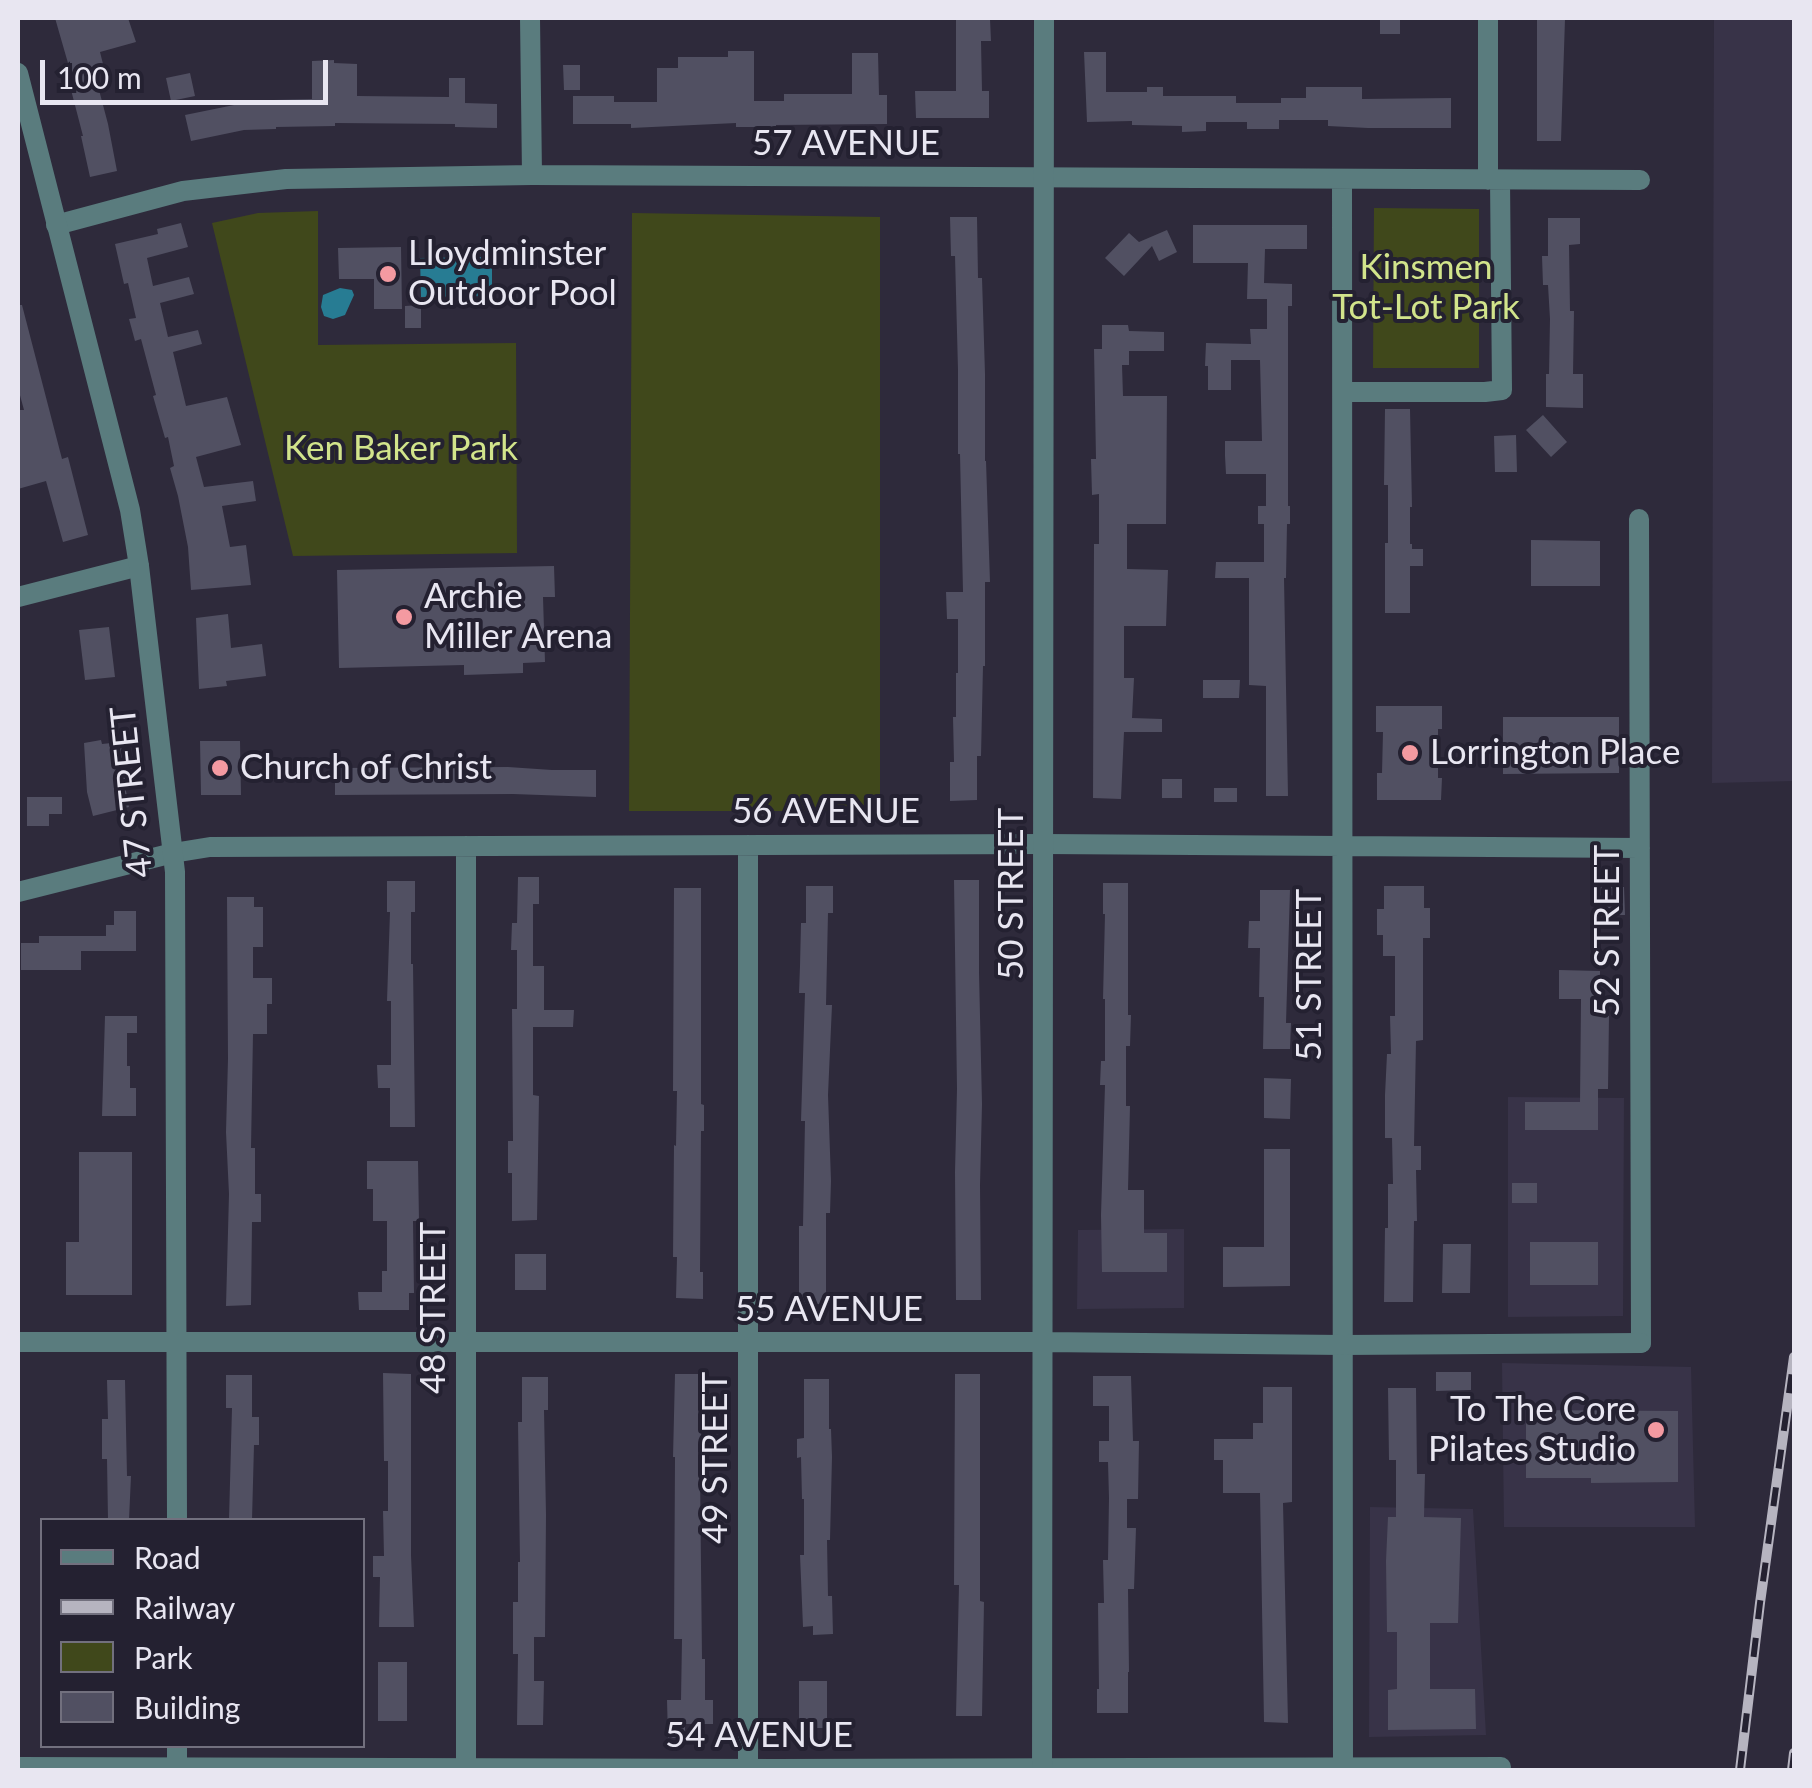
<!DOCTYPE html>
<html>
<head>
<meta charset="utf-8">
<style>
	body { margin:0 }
	#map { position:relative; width:1812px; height:1788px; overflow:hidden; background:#2e2a3b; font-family:Lato,sans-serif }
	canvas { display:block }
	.frame { position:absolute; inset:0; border:20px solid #e8e6f1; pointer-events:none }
	.legend { position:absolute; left:40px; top:1518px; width:325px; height:230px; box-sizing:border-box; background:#242131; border:2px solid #72707e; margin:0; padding:12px 18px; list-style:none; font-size:30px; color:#e8e6f1 }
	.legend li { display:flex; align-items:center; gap:20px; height:50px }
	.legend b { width:50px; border:2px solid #72707e }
	.scale { position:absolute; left:40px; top:60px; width:288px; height:45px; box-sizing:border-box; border:5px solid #e8e6f1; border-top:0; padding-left:12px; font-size:30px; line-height:35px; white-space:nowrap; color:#e8e6f1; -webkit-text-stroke:8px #242131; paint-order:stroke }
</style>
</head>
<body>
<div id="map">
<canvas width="1812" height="1788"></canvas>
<div class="frame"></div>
<ul class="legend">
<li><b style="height:12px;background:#5a7c7e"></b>Road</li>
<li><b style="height:12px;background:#b6b4c0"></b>Railway</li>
<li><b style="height:28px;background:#40481b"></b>Park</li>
<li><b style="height:28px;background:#515062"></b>Building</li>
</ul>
<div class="scale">100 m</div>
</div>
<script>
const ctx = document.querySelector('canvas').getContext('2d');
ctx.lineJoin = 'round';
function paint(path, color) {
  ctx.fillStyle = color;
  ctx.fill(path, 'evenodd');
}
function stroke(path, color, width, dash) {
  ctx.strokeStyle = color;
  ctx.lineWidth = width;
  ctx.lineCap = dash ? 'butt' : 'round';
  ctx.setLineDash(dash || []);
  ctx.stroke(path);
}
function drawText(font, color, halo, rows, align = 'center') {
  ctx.font = font + ' Lato,sans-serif';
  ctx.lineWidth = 8;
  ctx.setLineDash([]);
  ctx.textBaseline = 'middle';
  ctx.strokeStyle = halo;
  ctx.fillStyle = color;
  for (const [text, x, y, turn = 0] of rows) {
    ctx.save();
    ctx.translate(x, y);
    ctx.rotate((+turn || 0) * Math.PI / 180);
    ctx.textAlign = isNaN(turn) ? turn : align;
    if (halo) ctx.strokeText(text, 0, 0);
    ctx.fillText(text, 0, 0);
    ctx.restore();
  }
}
const built = new Path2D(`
	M1714,18H1794V781L1712,783Z
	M1508,1097L1624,1098L1623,1316L1508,1317Z
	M1184,1229V1308L1077,1309L1078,1230Z
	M1502,1363L1691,1367L1695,1527H1504Z
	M1370,1507L1473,1509L1486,1735L1369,1737Z`);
const green = new Path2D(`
	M1374,208L1479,209V368H1373Z
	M318,211V345L516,343L517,553L293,556L212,223L258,213Z
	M632,213L880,217V811H629Z`);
const water = new Path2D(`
	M492,257V296L421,297L420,258Z
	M340,288L352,290L354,295L345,315L333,319L324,316L321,307L323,295Z`);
const building = new Path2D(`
	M55,18H128L136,42L100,52L104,68L94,71L108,124L117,171L90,177L81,136H83L70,86L74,84Z
	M1380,18H1400V34H1380Z
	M956,19H990L991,41H981L982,91H989V118H916L915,91H956Z
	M1537,19H1565L1561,141H1537Z
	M728,51H754V101H784V94H852V53H878L879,95H887V124L776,125V127H736V123L631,128V124H573V96H614V102H657V68H678V57H728Z
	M1084,52H1106V92H1147V87H1163V96H1236V103H1281V98H1306V87H1362V99L1451,98V128H1368L1328,126V120H1279V129H1247V122H1206V131L1182,132V126L1132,125V121L1087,122Z
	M334,60V63L357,64V96L449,97V78H465V103L497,104V128L455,127V124L335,123V126L276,127V129L244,130L191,141L185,115L234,105V101L312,99V61Z
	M563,65H580V90H564Z
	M190,73L195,96L171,101L166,78Z
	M950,217H977L978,278H982L985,374V461H986L990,582H985V666H983L981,756H977V800L950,801V762H954L953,717H956V673H958V619H947L946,592H963L960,454H958V370L955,256H951Z
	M1548,218H1580V244L1569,245L1570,311H1574L1573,374H1583V408L1546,407V374H1549L1550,319L1548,285H1543L1542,256H1548Z
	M181,223L188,247L147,258L153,286L189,277L194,294L160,303L168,337L198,330L202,344L173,352L186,406L227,397L241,445L196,457L204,487L253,481L256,501L222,506L230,547L246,545L251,585L191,590L188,547L178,496L170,468L174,466L168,437L165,438L153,396L156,395L141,339L135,341L129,319L136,318L128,283L124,284L115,244L158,234L157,229Z
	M1193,225H1307V249H1265L1264,283L1292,284V306H1288V506H1290V524H1287L1286,578H1284L1288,796H1266V686L1249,685V578H1215L1216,562H1264V524H1258V506H1266V474H1226L1225,456V441H1262L1260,360H1231V390H1208V366H1205L1206,343L1251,344L1250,329H1267V299H1247L1248,263H1193Z
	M1167,230L1177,252L1159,261L1152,246L1124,276L1105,258L1129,233L1139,242Z
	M401,247L402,309H374V279H339L338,248Z
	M18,305H22L62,459L68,457L88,535L63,542L46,481L18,489V410H24L18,388Z
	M421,305V328H405V306Z
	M1102,325H1128L1129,331L1164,332V351H1129V365H1122L1123,396H1167L1166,524H1127V569L1168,570L1166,626H1124V678H1134L1132,718L1162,719V732H1124L1121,799L1093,798L1094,544H1099V494L1092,495L1091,459H1096L1094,349H1102Z
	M1385,409H1410L1412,507H1410V544H1412V549H1423V566H1410V613H1385V543H1388V485H1384Z
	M1543,415L1567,442L1551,457L1526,430Z
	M1516,435L1517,472H1495L1494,436Z
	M1531,540L1600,541V586H1531Z
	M554,566L555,597H543L545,662L523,663V673L464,675V665L339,668L337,570Z
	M228,614L231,648L262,644L266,676L226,681L227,686L199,689L196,618Z
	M109,627L115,677L85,680L79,630Z
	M1203,680H1240L1239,698H1203Z
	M1376,706H1442V729H1438V778H1442L1441,800H1377V773H1382L1383,732H1376Z
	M1503,717H1619V773L1503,774Z
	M101,740L102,744L121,742L126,791L129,807L93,816L87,792L84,743Z
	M200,741H240L241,795H201Z
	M508,767L552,770H596V797L513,794L335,795V768Z
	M1162,779H1182V798H1162Z
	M1214,788H1237V802H1214Z
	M27,797H62V814H49V826H27Z
	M518,877H539V904H533V966H544V1010H574L573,1027H533V1095L539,1096L537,1220L512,1221V1173H508V1141H513L512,1009H517V950H511L512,923H517Z
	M954,880H979V972L982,1104L980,1185L981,1300H956L955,1172L957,1089Z
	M387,881H415V912H411V964H413L415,1127H390V1088H378L377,1065H391V1001H387L390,912H387Z
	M1103,883H1128V1015H1131L1130,1046H1126V1106H1130L1128,1190H1144V1233H1167V1272H1102L1101,1215L1105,1085H1100L1101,1061H1105V999H1103L1105,914H1103Z
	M806,886H833V913H828L826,1005H832L828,1095L831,1181L830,1213H826V1304H799V1226H803L805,1121H801L805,993H799L800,966L801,923H806Z
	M1384,886H1424V908H1430V938H1423V1040L1416,1041L1414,1146H1421V1170H1416L1417,1221H1414L1413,1302H1384L1385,1228H1388V1184H1393L1392,1138H1385V1095L1387,1054H1391L1390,1016H1395V956H1383V935H1377V909H1384Z
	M1600,887H1624L1625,915H1600Z
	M674,888H701V1104L704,1105V1131H701L700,1272H703V1299L676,1298L677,1257H673L674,1145L676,1146L677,1091H673Z
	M1260,890H1290L1286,1023H1291L1290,1049H1263L1264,997H1259L1260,948H1248L1249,921H1260Z
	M227,897H254V907H263V947H253V978H272V1004H267V1034H253L251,1148H255V1194H261V1222H252L251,1305L226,1306L229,1194L226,1132L228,1059Z
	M114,911H136V951H81V970H21V943H39V936H106V925H114Z
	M1559,970L1600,971V1016H1609L1608,1089H1598V1130H1525V1102H1580L1581,999H1559Z
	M105,1016H137V1033H127V1066H130V1088H136V1116H102Z
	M1264,1078L1291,1079L1290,1119L1264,1118Z
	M1264,1149H1290V1286L1223,1287V1247H1264Z
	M79,1152H132V1295H66V1242H79Z
	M367,1161H418L419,1221H413L414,1293H409V1310H359L358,1292H382V1271H387V1221H373V1189H367Z
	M1512,1183H1537V1203H1512Z
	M1530,1242H1598V1285H1530Z
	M1443,1244H1471L1470,1293H1442Z
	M515,1254H546V1290H515Z
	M1436,1372H1471V1390L1436,1391Z
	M383,1373L411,1374V1555L414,1627H379L380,1577H373V1556H384L383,1511H388V1461H384Z
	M675,1374H703L700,1472L702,1659H705V1700H713V1724H685V1738H668L667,1700H681L682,1639H674L675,1457H673Z
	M955,1374H980V1601L984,1602L982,1716H956L959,1585H954Z
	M226,1375H252V1417H259V1445H254L252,1520H229L232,1408H226Z
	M1093,1376H1131L1133,1441H1139L1138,1499H1127V1528H1136L1134,1589H1128L1129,1672H1128V1713H1097V1689H1099L1098,1603H1104L1103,1560H1108L1109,1498L1108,1462H1099V1441H1109V1406H1093Z
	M522,1377H548V1410H544L546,1515L545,1637H534V1681H544L543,1725H517L518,1654H513V1602H518V1562H520L518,1422H522Z
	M804,1379H829V1429H831L832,1457L830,1540H827L828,1596H832L833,1634L813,1635V1626L803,1627L800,1555H804V1499H802L801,1457L797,1458V1439L804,1438Z
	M107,1380H125L127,1476H131L129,1520H108L107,1459H102V1419H108Z
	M1263,1387H1292V1502L1283,1503L1288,1723L1264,1722L1260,1493H1223V1460H1214V1439H1253V1423H1263Z
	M1388,1388H1416L1417,1474H1425L1424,1517L1461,1518L1458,1623H1430V1689H1475L1476,1729L1388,1730V1690L1397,1689V1632H1387L1386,1561L1388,1517H1396V1460H1389Z
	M1526,1410L1678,1411V1482L1591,1483V1478H1526Z
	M378,1662H407V1721H378Z
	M799,1681H827V1728H799Z`);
const minor = new Path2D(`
	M530,18L532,175
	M1342,179L1343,1770
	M1488,180V18
	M56,225L183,191L286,179L532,175L1640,180
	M1343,392H1485L1502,390L1500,180
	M1639,519L1641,1343
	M18,597L139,566
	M748,845V1770
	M466,846V1770
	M18,892L173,853L210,847L1044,844L1640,848
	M18,1767L776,1769L1501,1767`);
const tertiary = new Path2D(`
	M18,73L130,510L139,566L175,872L177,1520
	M18,1342H1043L1343,1345L1641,1343
	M177,1746V1770
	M1042,1770L1044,18`);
const rail = new Path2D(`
	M1740,1770L1760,1603L1794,1357
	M1792,1770L1794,1753`);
const markers = [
	[388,274,10,"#f49aa1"],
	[404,617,10,"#f49aa1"],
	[1410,753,10,"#f49aa1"],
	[220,768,10,"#f49aa1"],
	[1656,1430,10,"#f49aa1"]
];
const streetNames = [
	["57 AVENUE",846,144],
	["47 STREET",132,792,-96],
	["56 AVENUE",826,812],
	["50 STREET",1012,894,-90],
	["52 STREET",1608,931,-90],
	["51 STREET",1310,975,-90],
	["48 STREET",434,1308,-90],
	["55 AVENUE",829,1310],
	["49 STREET",716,1458,-90],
	["54 AVENUE",759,1736]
];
const poiNames = [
	["Lloydminster",408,254],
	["Outdoor Pool",408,294],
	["Archie",424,597],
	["Miller Arena",424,637],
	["Lorrington Place",1430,753],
	["Church of Christ",240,768],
	["To The Core",1636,1410,"right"],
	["Pilates Studio",1636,1450,"right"]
];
const parkNames = [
	["Kinsmen",1426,268],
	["Tot-Lot Park",1426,308],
	["Ken Baker Park",401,449]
];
paint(built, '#383348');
paint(green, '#40481b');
paint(water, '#277c93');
paint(building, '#515062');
stroke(minor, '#5a7c7e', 20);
stroke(tertiary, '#5a7c7e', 20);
stroke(rail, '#b6b4c0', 10);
stroke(rail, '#242131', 6, [19]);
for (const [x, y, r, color] of markers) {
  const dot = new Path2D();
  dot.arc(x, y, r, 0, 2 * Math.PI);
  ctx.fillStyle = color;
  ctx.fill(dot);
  stroke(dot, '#242131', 4);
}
drawText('35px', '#e8e6f1', '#242131', streetNames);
drawText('35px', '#e8e6f1', '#242131', poiNames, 'left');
drawText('35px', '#d2e48b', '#242131', parkNames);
</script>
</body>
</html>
